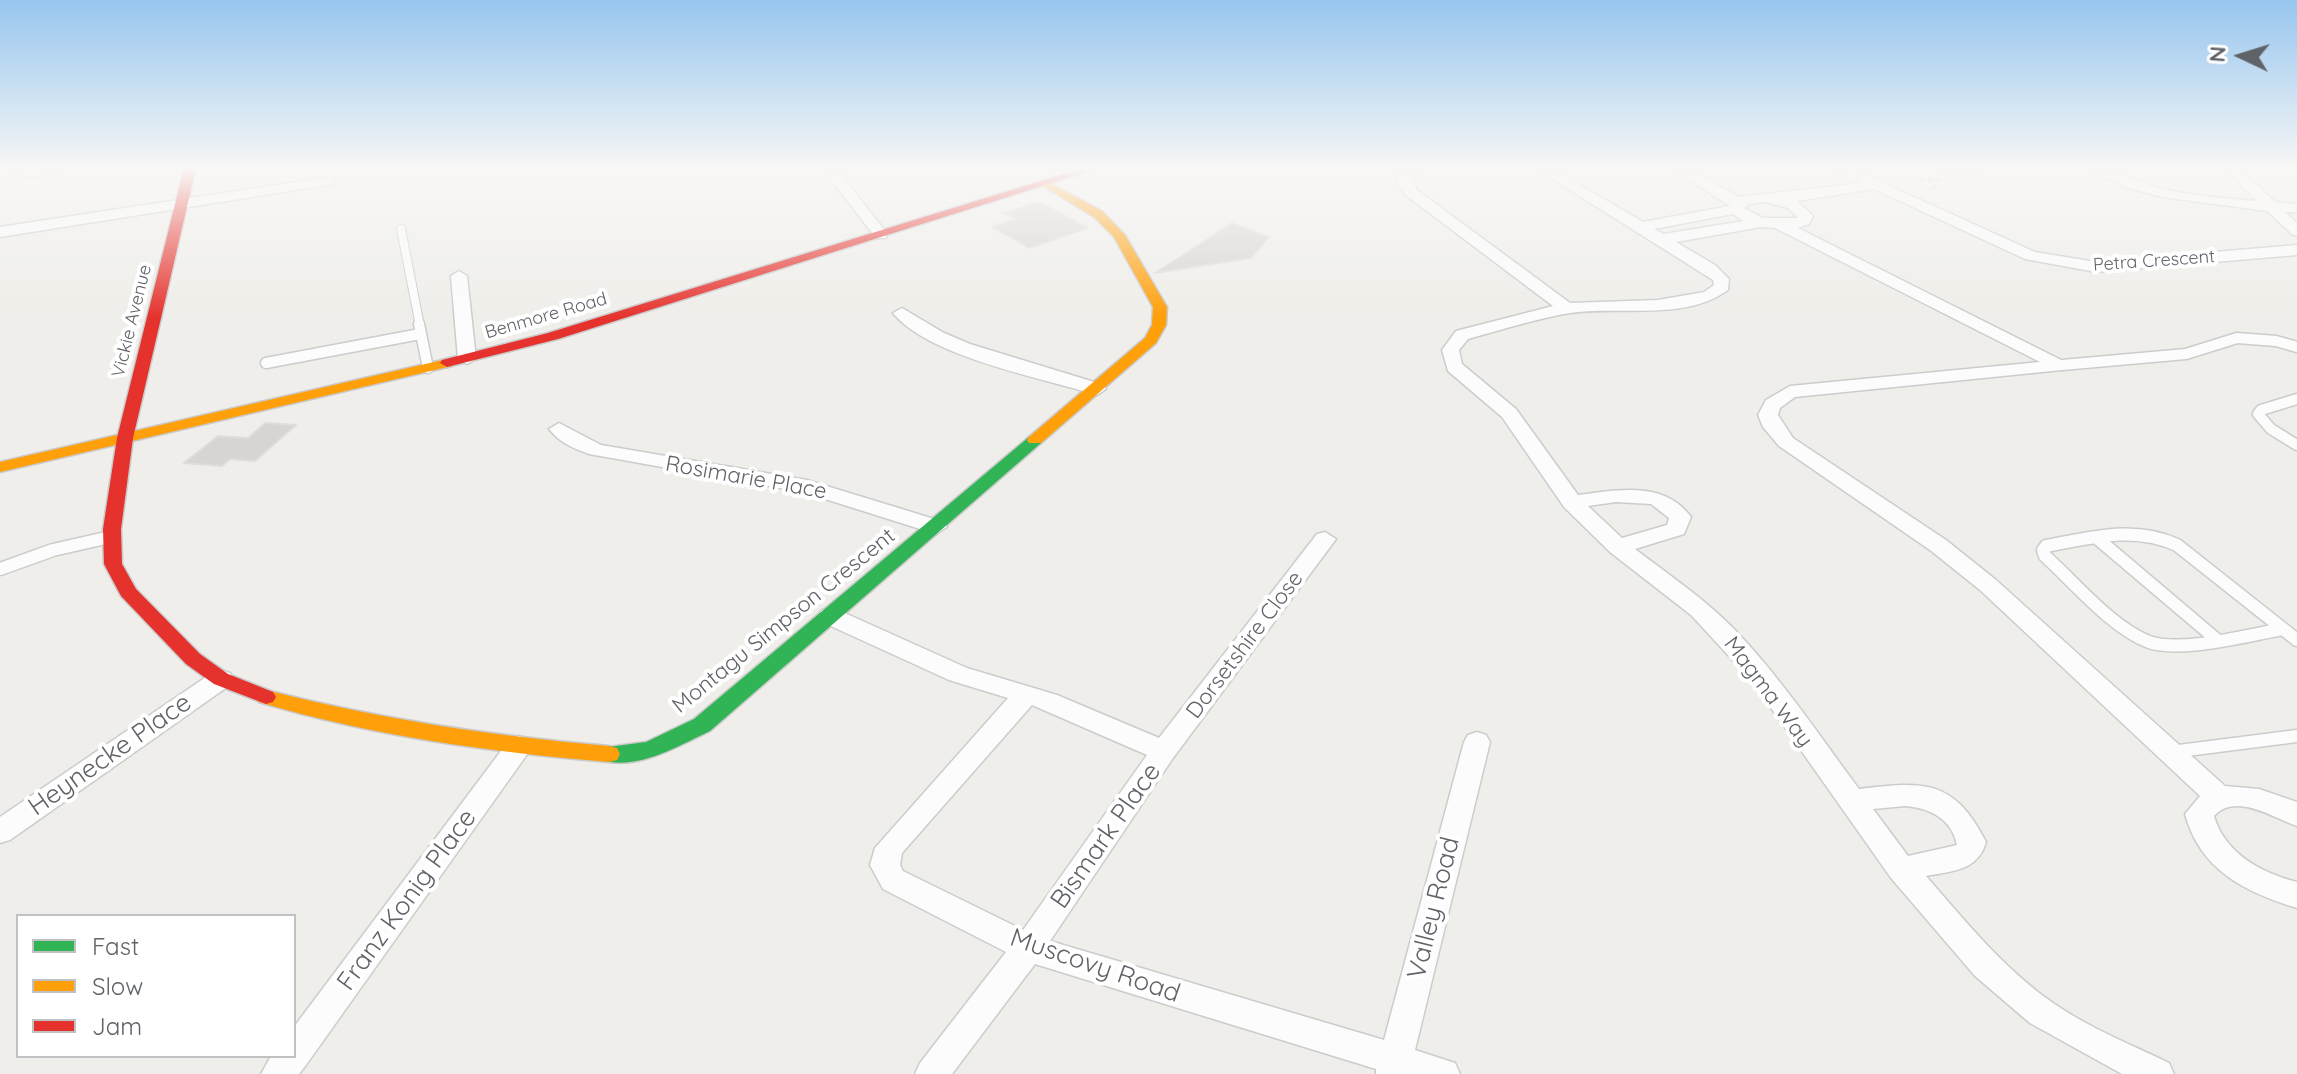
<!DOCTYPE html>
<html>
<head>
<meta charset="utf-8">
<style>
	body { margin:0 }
	#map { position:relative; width:2297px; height:1074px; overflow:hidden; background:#efeeea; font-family:Quicksand,sans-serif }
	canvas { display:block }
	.legend { position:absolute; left:16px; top:914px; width:280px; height:144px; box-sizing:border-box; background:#fff; border:2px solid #bfc1c3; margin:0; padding:10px 14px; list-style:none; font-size:24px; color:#5f6368 }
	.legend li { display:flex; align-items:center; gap:16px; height:40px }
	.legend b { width:40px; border:2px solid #bfc1c3 }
	.north { position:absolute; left:2201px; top:16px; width:80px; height:80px; -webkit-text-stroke:6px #fff; paint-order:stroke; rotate:274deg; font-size:22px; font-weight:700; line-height:32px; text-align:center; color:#5f6368 }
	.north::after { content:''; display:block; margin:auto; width:28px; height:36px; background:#5f6368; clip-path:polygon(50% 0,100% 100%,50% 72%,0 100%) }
</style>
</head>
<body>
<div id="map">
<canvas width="2297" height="1074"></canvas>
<ul class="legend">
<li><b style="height:10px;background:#30b455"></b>Fast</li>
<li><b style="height:10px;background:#ff9f0a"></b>Slow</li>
<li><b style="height:10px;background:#e5322d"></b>Jam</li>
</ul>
<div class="north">N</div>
</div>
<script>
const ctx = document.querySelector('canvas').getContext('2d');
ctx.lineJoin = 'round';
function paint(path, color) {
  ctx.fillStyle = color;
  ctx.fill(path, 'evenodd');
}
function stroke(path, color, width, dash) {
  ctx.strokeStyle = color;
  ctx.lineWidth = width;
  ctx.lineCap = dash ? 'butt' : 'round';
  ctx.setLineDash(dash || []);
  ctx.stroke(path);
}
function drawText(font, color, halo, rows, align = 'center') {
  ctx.font = font + ' Quicksand,sans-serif';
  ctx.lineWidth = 8;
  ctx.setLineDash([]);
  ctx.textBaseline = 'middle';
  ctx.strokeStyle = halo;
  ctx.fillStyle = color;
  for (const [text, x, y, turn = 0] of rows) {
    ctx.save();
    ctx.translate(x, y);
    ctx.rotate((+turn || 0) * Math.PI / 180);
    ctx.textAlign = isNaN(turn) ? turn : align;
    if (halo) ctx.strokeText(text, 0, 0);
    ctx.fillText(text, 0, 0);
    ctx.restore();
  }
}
const building = new Path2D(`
	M1039,202L1088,228L1029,248L992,227L1015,219L1003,213Z
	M1232,223L1269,237L1251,258L1155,273Z
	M265,423L296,425L255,461L230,459L222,466L184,463L218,436L248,438Z`);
const path = new Path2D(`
	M1946,168L1964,175L1981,173L1977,168
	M1910,178L1938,181
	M1932,189L1943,174L1950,171`);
const laneFar2 = new Path2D(`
	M401,229L420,326`);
const laneFar1 = new Path2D(`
	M419,324L428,368
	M266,363L420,334
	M2062,365L2186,354L2237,338L2276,341L2297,347
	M2297,399L2261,410L2258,414L2271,429L2297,445`);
const lane = new Path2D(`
	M2098,539L2216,639
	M0,569L53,550L110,537
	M2283,629C2248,635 2182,653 2149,642C2112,628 2074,582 2045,556L2043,550L2046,546C2090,538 2134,525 2177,545L2297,640
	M2171,752L2297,736`);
const street = new Path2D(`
	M29,168H63C52,175 24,180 13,173Z
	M822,168H836L886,232V238H876Z
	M1407,168H1422L1411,178L1417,190L1570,303L1658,300L1704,292L1714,285L1713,280L1535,168H1551L1643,222L1730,206L1671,168H1687L1739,197L1860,183L1833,168H1850L2035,252L2096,262L2297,245V255L2096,272L2025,259L1874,189L1797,201L1813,216L1809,224L1798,228L2071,365L2062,370L1795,397L1780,408L1778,415L1793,438L1946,540L1996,580L2225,786L2259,789L2297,802V826C2273,818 2236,792 2214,816C2225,854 2262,873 2297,882V908C2245,892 2200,870 2185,814L2200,796L1980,590L1930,550L1779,446L1763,427L1758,415L1766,400L1790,386L2040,362L1775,228L1761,227L1676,242L1715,265L1729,279L1728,290C1682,323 1617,304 1564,314C1532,320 1500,330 1468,339L1459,350L1462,364L1516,409L1578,495C1617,490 1664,480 1691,517L1684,534L1635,549C1669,575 1705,599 1735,630C1781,678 1819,735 1859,789C1924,781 1954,779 1986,842C1978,871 1952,871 1926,876C1965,921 2004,969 2053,1003C2089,1028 2130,1044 2169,1063L2174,1074H2122L2030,1023L1975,976L1891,878L1752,681L1691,615L1610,552L1564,507L1502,417L1448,371L1442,350L1456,331L1553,306L1407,196L1397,184V177ZM1765,202L1788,208L1798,218H1763L1744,208L1750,204ZM1733,214L1743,221L1664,234L1654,229ZM1616,502L1651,504L1669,518L1667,525L1622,538L1588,506ZM1905,806C1930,808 1952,819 1957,845L1908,856L1873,809Z
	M2084,168C2111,166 2136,183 2163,189C2194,196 2226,199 2257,201L2224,168H2239L2275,202L2297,204V212H2285L2297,223V236L2292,234L2267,211L2162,197L2125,187Z
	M329,177L334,178V184L0,237V227Z
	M459,271L467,276L476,359L467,364L458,359L451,276Z
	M902,308L944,333L970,344L1104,385L1106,389L1097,395L1090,393C1037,377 928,356 893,313Z
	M559,423L601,445L807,480L944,522L947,527L936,534L803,492L589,454C573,448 560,443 549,429Z
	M1325,532L1336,539L1173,758L1050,941L1384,1040L1464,742L1468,735L1477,732L1486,735L1490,742L1415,1050L1455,1063L1460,1074H1376V1069L1035,964L952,1074H915L920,1063L1006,952L883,889L870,865L875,848L1008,698L949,680L822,622L818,616L822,610H838L967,668L1057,695L1159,738L1317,534ZM1032,705L1147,755L1023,930L903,871L900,865L902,853Z
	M221,670L230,673L234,679L230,685L10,840L0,843V817L212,673Z
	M519,736L528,739L532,746L528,753L306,1065L299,1074H261L271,1056H294V1027L510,739Z`);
const fast = new Path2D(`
	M1035,435L1041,437L1043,440L1041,443L710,731C678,746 638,771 601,760L598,754L601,748L646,742L694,719L1029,437Z`);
const slow = new Path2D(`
	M1045,180L1102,211L1125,235L1167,307L1166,325L1156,343L1041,443H1029L1027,440L1029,437L1145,338L1152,325L1153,307L1114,237L1094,217L1041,185L1039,183Z
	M447,359L452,360V366L0,472V462Z
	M266,690C378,719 493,736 609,746L617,748L620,754L617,760L609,762C491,752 372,736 259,702L256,697L259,692Z`);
const jam = new Path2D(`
	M184,168H196L133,438L121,529L122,564L136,589L200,654L228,674L273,692L276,697L273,702L266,704L214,684L186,664L121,596L104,564L103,529L117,438Z
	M1083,168H1099L558,339L447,367L440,363L442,360L548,333Z`);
const farStreetnames = [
	["Petra Crescent",2154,261,-4],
	["Benmore Road",546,316,-16],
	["Vickie Avenue",132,321,-76]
];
const streetNames = [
	["Rosimarie Place",746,478,10],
	["Montagu Simpson Crescent",784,621,-39],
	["Dorsetshire Close",1245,645,-53],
	["Magma Way",1768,692,53]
];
const nearStreetnames = [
	["Heynecke Place",110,755,-35],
	["Bismark Place",1106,836,-55],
	["Franz Konig Place",407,900,-54],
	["Valley Road",1434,908,-76],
	["Muscovy Road",1095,966,19]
];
paint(building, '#d6d5d3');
stroke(building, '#deddd9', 2);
stroke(laneFar2, '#cbcccc', 10);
stroke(laneFar1, '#cbcccc', 13);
stroke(lane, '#cbcccc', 15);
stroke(street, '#cbcccc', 3);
stroke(fast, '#cacacb', 3);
stroke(slow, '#cacacb', 3);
stroke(jam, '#cacacb', 3);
stroke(path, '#cacfcc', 4, [6, 3]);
stroke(laneFar2, '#fdfcfc', 8);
stroke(laneFar1, '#fdfcfc', 10);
stroke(lane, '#fdfcfc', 12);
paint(street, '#fdfcfc');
paint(fast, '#30b455');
paint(slow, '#ff9f0a');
paint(jam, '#e5322d');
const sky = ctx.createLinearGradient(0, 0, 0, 318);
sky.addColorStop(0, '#97c6ef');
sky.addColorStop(0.53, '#f8f7f6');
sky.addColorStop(1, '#f8f7f600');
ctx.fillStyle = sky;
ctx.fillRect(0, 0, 2297, 318);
drawText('18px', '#5f6368', '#fff', farStreetnames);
drawText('22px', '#5f6368', '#fff', streetNames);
drawText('26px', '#5f6368', '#fff', nearStreetnames);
</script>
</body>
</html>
